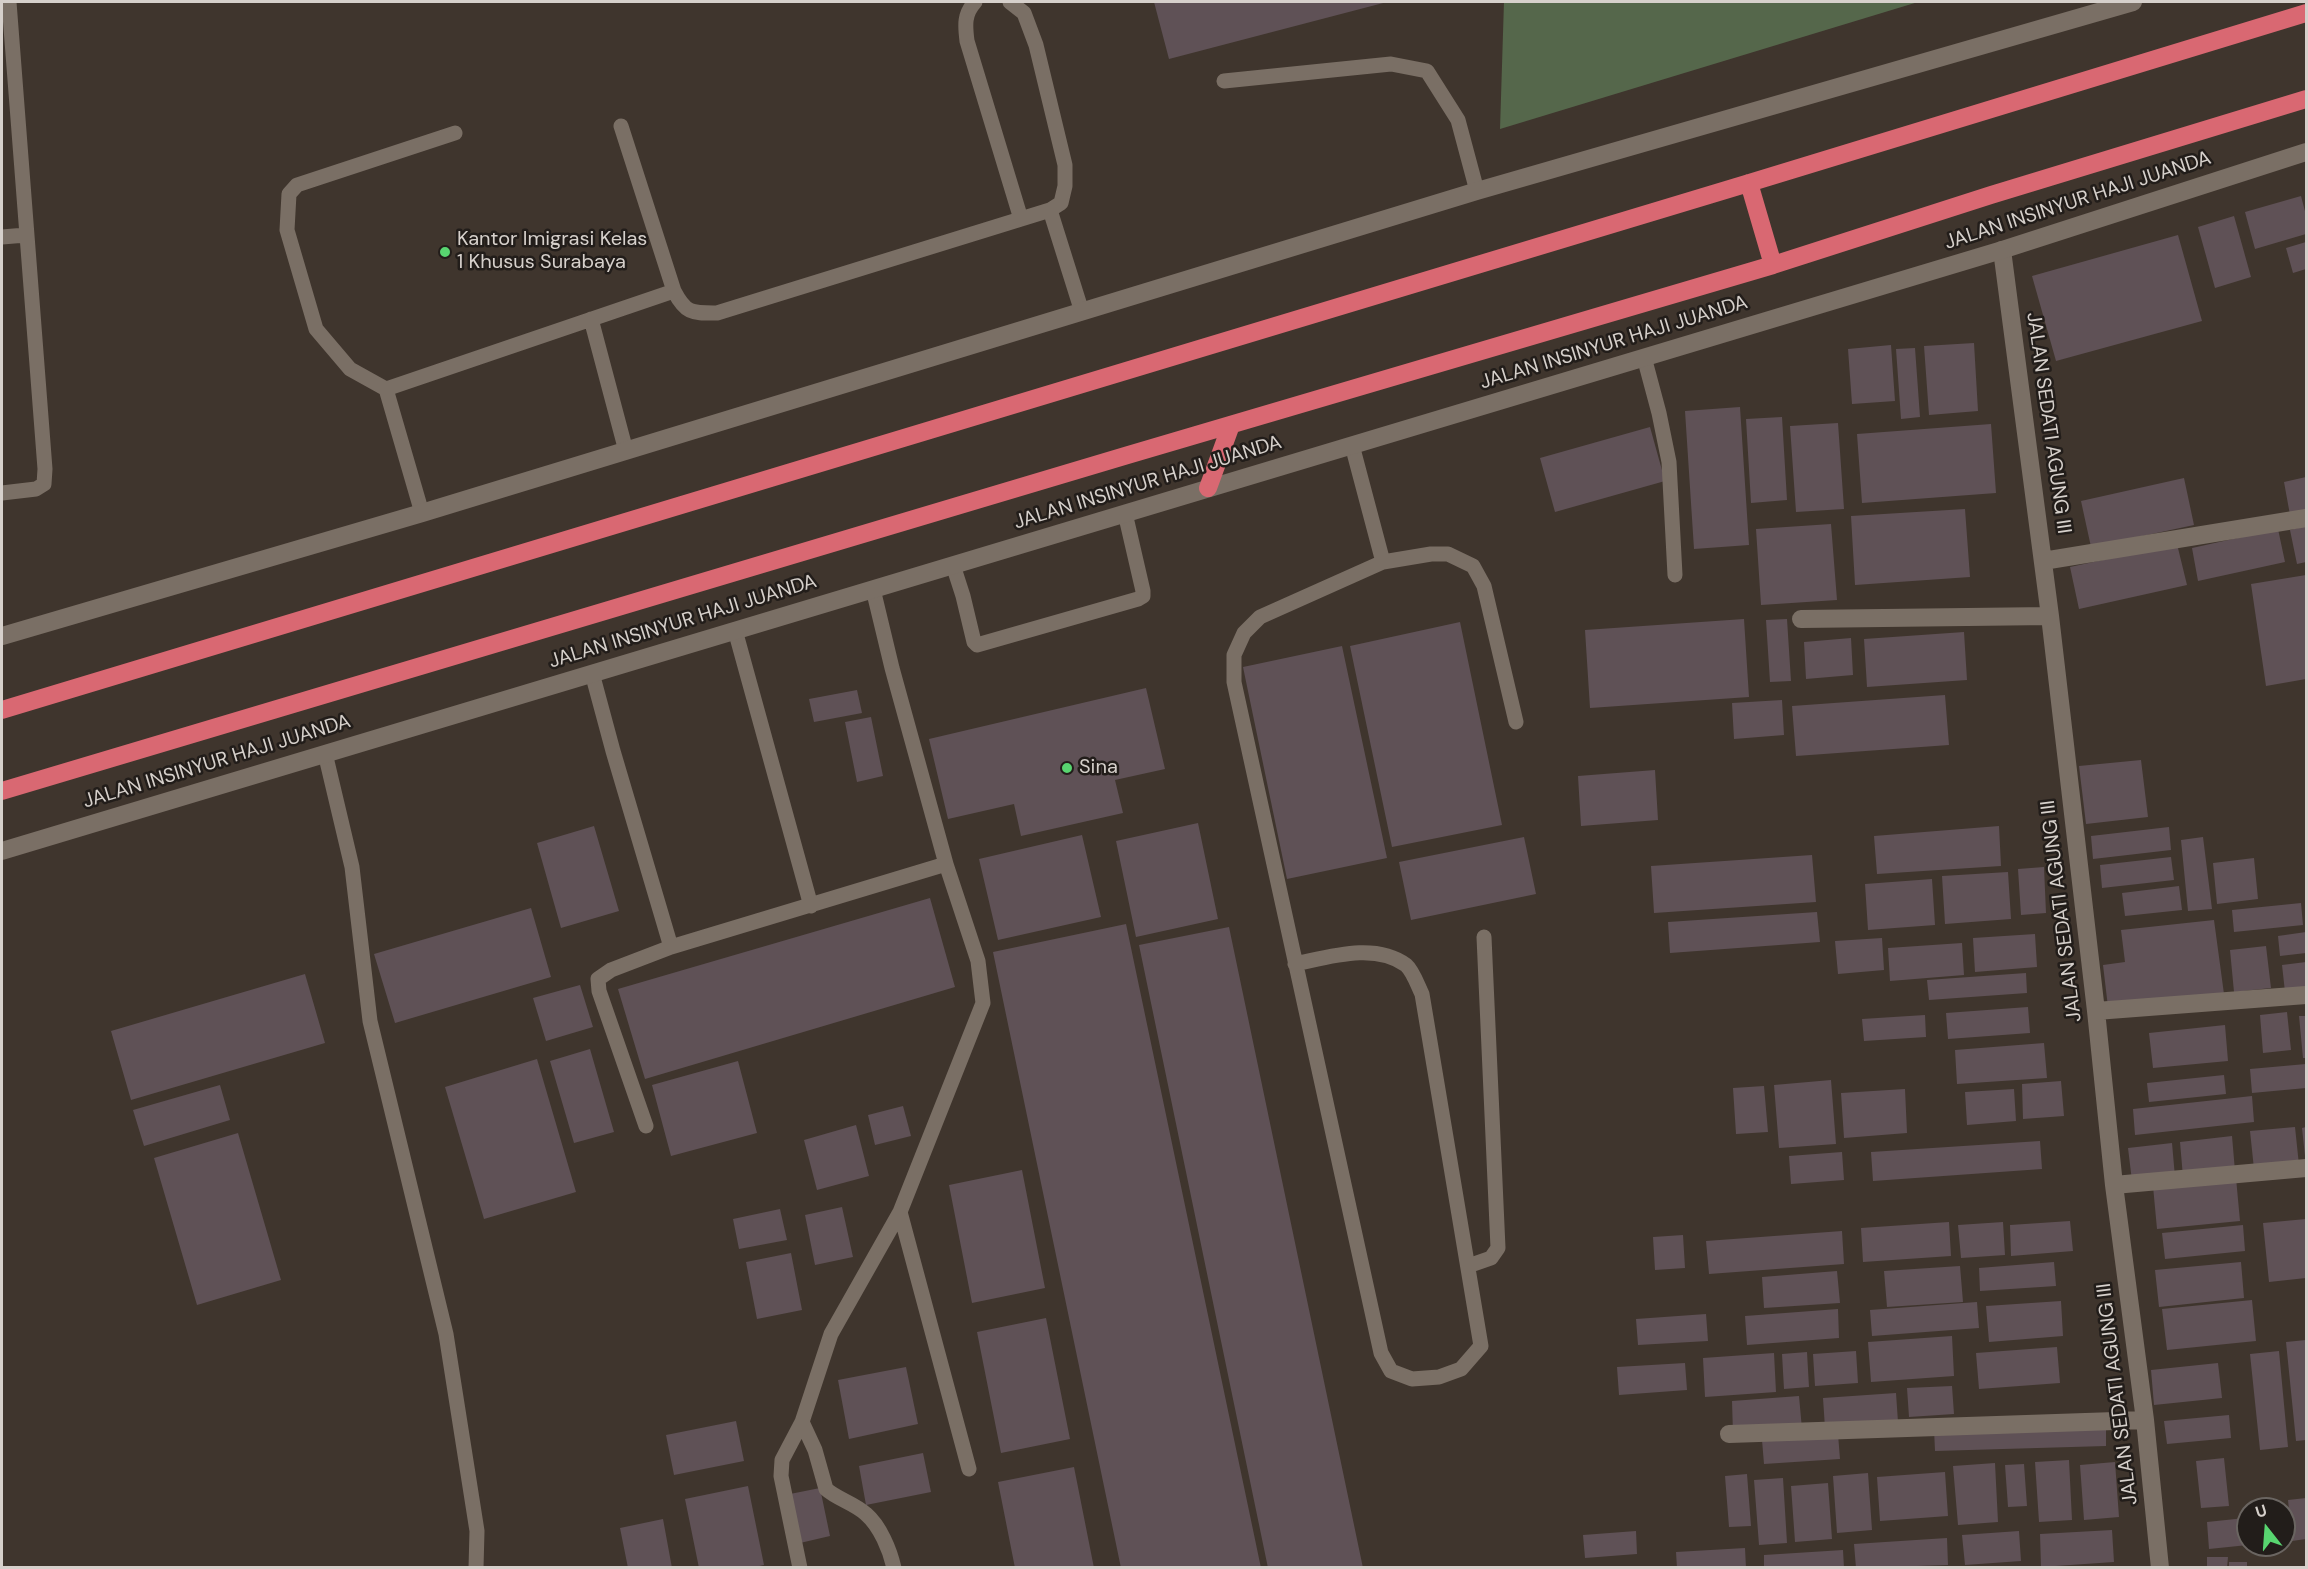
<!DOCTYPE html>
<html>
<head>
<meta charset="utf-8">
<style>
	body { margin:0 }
	#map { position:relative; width:2308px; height:1569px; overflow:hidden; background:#3f352d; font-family:"DM Sans",sans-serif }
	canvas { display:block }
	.frame { position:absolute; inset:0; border:3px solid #d6d0cb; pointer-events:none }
	.north { position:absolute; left:2236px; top:1497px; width:60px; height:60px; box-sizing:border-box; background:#221d1a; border:2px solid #6a6561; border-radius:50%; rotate:343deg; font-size:16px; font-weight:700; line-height:24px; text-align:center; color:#d6d0cb }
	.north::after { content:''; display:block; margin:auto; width:21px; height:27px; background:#58d570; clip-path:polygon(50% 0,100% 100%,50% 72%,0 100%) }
</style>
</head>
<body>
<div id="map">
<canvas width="2308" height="1569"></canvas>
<div class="frame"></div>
<div class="north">U</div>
</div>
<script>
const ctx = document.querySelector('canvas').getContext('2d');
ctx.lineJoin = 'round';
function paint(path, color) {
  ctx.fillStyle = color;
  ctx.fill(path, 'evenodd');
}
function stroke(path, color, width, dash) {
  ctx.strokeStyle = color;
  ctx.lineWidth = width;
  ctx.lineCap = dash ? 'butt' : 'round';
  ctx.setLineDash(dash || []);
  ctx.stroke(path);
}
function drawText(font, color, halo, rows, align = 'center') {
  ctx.font = font + ' "DM Sans",sans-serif';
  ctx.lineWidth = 5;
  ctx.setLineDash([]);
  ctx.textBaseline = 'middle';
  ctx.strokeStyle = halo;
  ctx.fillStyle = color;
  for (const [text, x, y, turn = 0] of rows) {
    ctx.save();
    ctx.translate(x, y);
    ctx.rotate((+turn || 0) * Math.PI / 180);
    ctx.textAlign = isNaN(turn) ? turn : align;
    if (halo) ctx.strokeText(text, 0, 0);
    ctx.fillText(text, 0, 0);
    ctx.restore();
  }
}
const green = new Path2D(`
	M1504,2H1918L1500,129Z`);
const building = new Path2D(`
	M1154,2H1387L1169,59Z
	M2301,196L2306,215V234L2255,249L2245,212Z
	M2234,216L2251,277L2215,288L2198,227Z
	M2178,235L2202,321L2056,361L2032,276Z
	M2306,242V269L2293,273L2286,248Z
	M1974,343L1978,411L1929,415L1924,346Z
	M1891,345L1895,401L1852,404L1848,349Z
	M1915,348L1920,417L1901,419L1896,349Z
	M1740,407L1749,545L1694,549L1685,411Z
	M1782,417L1787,500L1751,503L1746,419Z
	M1838,423L1844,509L1796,512L1790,426Z
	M1991,424L1996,493L1862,503L1857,434Z
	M1650,427L1665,481L1555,512L1540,458Z
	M2306,477V511L2290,515L2284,482Z
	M2184,478L2194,525L2091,547L2081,501Z
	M1965,509L1970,577L1855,585L1851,516Z
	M1831,524L1837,600L1761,605L1756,529Z
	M2306,526V562L2297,564L2290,530Z
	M2278,529L2285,562L2198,581L2192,548Z
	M2177,544L2187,585L2079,609L2070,567Z
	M2306,575V679L2266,686L2251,584Z
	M1744,619L1749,697L1590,708L1585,630Z
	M1787,619L1791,681L1770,682L1766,620Z
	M1460,622L1502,825L1392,847L1350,646Z
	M1964,632L1967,680L1867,687L1864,639Z
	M1851,638L1853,675L1806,679L1804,642Z
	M1342,646L1387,858L1287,879L1243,667Z
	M1146,688L1165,769L1115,780L1123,813L1021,836L1014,804L948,819L929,739Z
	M857,690L862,713L814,722L809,699Z
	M1945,695L1949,745L1796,756L1792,706Z
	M1782,700L1784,735L1734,739L1732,703Z
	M871,717L883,776L857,782L845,722Z
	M2141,760L2148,817L2086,824L2079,766Z
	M1655,770L1658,820L1581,826L1578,776Z
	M1198,823L1218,919L1136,937L1116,841Z
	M594,826L619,911L561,928L537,843Z
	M1999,826L2001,866L1877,874L1874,836Z
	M2169,827L2171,850L2093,859L2091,836Z
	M1082,835L1101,917L998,940L979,859Z
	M1524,837L1536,894L1411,920L1399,862Z
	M2203,837L2212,909L2188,911L2181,840Z
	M1812,855L1816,902L1654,913L1651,866Z
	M2171,857L2174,880L2102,888L2100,865Z
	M2254,858L2258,899L2217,904L2213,863Z
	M2044,867L2046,913L2021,915L2018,869Z
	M2008,872L2011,919L1945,924L1942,876Z
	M1932,879L1935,925L1868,930L1865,884Z
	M2179,886L2182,910L2125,916L2122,893Z
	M930,898L955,987L645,1079L618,989Z
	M2301,903L2303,925L2234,932L2232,910Z
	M531,908L551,977L395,1023L374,954Z
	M1817,912L1820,942L1670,953L1668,922Z
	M2214,920L2224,994L2108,1007L2103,965L2125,962L2121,930Z
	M1126,924L1261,1568H1121L993,952Z
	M1229,927L1363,1568H1268L1139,945Z
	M2306,932V953L2280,956L2278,936Z
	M2035,934L2037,967L1975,972L1973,938Z
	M1882,938L1884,970L1838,974L1835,941Z
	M1962,943L1964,975L1890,981L1888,948Z
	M2266,946L2271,988L2234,992L2230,950Z
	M2306,962V990L2285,992L2282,965Z
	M2026,973L2027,993L1929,1000L1927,980Z
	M305,974L325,1043L131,1100L111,1031Z
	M580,985L593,1027L546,1041L533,998Z
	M2028,1007L2030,1033L1948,1039L1946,1013Z
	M2287,1012L2291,1050L2263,1053L2260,1015Z
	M1925,1015L1926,1037L1864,1041L1862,1019Z
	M2299,1016H2306V1058H2303Z
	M2225,1025L2228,1061L2153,1068L2149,1033Z
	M2044,1043L2047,1078L1957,1084L1955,1050Z
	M590,1049L614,1132L574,1143L550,1061Z
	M537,1059L576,1192L484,1219L445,1087Z
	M738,1061L757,1133L671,1156L652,1085Z
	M2306,1064V1088L2252,1093L2250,1069Z
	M2224,1075L2226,1094L2149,1102L2147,1083Z
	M1831,1080L1836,1144L1779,1148L1774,1085Z
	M2061,1081L2064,1116L2023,1119L2022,1084Z
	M220,1085L230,1120L144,1146L133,1110Z
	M1764,1086L1768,1132L1736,1134L1733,1088Z
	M1905,1089L1907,1133L1844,1138L1841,1093Z
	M2014,1089L2016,1121L1967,1125L1965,1092Z
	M2252,1096L2254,1122L2135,1135L2133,1109Z
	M903,1106L911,1136L875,1145L868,1115Z
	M856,1125L869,1176L817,1190L804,1140Z
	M2295,1127L2299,1165L2254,1169L2250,1131Z
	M2306,1127V1156H2305L2302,1128Z
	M238,1133L281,1280L197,1305L154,1158Z
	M2232,1136L2235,1171L2183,1177L2180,1142Z
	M2040,1141L2042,1169L1873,1181L1871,1152Z
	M2172,1143L2175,1177L2132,1181L2128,1148Z
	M1842,1152L1844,1180L1791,1184L1789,1156Z
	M1022,1170L1045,1288L972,1303L949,1185Z
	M2236,1178L2240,1221L2157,1229L2153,1186Z
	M842,1207L853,1257L815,1265L805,1215Z
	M780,1209L787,1240L739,1249L733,1219Z
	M2306,1219V1278L2269,1282L2263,1223Z
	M2070,1221L2073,1251L2011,1256L2010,1225Z
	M1949,1222L1951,1256L1863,1262L1861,1228Z
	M2003,1222L2005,1255L1961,1258L1958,1225Z
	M2243,1225L2245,1251L2165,1259L2162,1233Z
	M1842,1231L1844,1264L1709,1274L1706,1241Z
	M1683,1235L1685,1268L1655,1270L1653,1237Z
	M791,1253L802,1310L757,1319L746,1262Z
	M2054,1262L2056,1286L1980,1291L1979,1268Z
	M2241,1262L2244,1298L2159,1307L2155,1270Z
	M1960,1266L1963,1302L1887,1307L1884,1271Z
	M1837,1271L1840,1303L1764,1308L1762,1277Z
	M2252,1300L2256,1341L2167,1350L2162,1309Z
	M2061,1301L2063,1336L1989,1342L1986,1306Z
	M1977,1302L1979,1328L1872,1336L1870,1310Z
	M1838,1309L1839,1338L1747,1345L1745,1316Z
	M1706,1314L1708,1341L1638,1345L1636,1319Z
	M1046,1318L1070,1439L1001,1453L977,1332Z
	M1952,1336L1954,1376L1871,1382L1868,1342Z
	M2306,1340V1440L2296,1441L2286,1342Z
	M2057,1347L2060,1383L1979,1389L1976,1353Z
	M1856,1351L1858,1383L1815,1386L1813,1354Z
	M2279,1351L2288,1447L2260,1450L2250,1354Z
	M1807,1352L1809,1387L1784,1389L1782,1354Z
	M1774,1353L1776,1392L1705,1397L1703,1358Z
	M1685,1363L1687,1390L1619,1395L1617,1367Z
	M2218,1363L2222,1398L2154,1405L2151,1370Z
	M906,1367L918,1424L849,1439L838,1380Z
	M1952,1386L1954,1414L1909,1417L1907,1388Z
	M1896,1393L1898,1422L1825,1428L1823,1398Z
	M1799,1396L1802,1429L1733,1434L1732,1401Z
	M2229,1415L2231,1438L2167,1444L2164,1421Z
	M736,1421L744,1461L674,1475L666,1435Z
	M2106,1424V1446L1935,1451L1934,1429Z
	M1838,1434L1840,1459L1764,1464L1762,1440Z
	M923,1453L931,1492L866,1505L859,1466Z
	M2224,1458L2229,1506L2201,1508L2196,1461Z
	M2069,1460L2072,1520L2039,1522L2035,1462Z
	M2115,1462L2119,1517L2084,1520L2080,1465Z
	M1995,1463L1998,1522L1958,1525L1953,1466Z
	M2024,1464L2027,1506L2008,1507L2005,1465Z
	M1074,1467L1094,1568H1015L998,1482Z
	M1945,1472L1948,1516L1880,1521L1877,1477Z
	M1868,1473L1872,1530L1837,1533L1833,1476Z
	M1747,1474L1751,1526L1729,1527L1725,1476Z
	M1783,1478L1787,1543L1759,1545L1754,1480Z
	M1828,1483L1832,1539L1795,1542L1791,1486Z
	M748,1486L764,1565L750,1568H699L685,1499Z
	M820,1488L830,1536L800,1543L790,1494Z
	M2306,1498V1539L2292,1541L2288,1500Z
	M2245,1518L2248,1545L2209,1549L2207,1522Z
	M663,1519L672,1568H628L620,1528Z
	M2112,1530L2114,1562L2041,1567L2040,1534Z
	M1636,1531L1637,1554L1585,1558L1583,1535Z
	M2019,1531L2021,1561L1965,1565L1962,1535Z
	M1947,1538L1948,1565L1856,1568L1854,1544Z
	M2260,1545H2280V1552L2261,1554Z
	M1745,1548L1746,1568H1677L1676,1552Z
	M1843,1550L1844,1568H1764V1555Z
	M2207,1557H2228L2227,1568H2207Z
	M2229,1562H2247V1568H2229Z`);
const lane = new Path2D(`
	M975,2C964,14 965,25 967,41L1021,219
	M1224,81L1391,64L1427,71L1458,120L1477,191
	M621,126L674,291C686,314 692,313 717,313L1050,210L1061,203L1065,186V165L1036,45L1024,13L1010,2
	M1050,210L1082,312
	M2,237L26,235
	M591,319L626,451
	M1644,357L1659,413L1669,462L1675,575
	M386,389L674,291
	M1352,445L1383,562
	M2,493L36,489L44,484L45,469L9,2
	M422,513L386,389L350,369L316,329L287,230L289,194L297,185L455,133
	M953,565L963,596L974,642L977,645L1138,599L1143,596V591L1125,513
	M735,630L811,906
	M592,673L613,751L671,947
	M325,753L352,867L370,1021L446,1334L477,1531L476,1568
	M1295,964C1329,957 1375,942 1406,965C1413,971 1418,986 1422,994L1481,1346L1461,1369L1439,1377L1412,1379L1391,1371L1381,1353L1234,682V655L1244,633L1260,617L1383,562L1431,554H1448L1473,566L1484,586L1516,722
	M646,1126L599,991L598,979L611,970L671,947L946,864
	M900,1212L969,1469
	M1468,1266L1491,1258L1498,1248L1484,937
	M802,1422L815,1450L826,1489C837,1499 854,1503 866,1514C880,1526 890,1550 894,1568
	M800,1568L781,1476L782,1460L802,1422L831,1334L900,1212L983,1003L978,961L946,864L892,668L873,589`);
const street = new Path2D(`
	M2002,250L2050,616L2096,1011L2114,1185L2145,1420L2160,1568
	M2043,561L2306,518
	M1801,619L2050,616
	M2096,1011L2306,995
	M2114,1185L2306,1168
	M1729,1434L2145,1420`);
const secondary = new Path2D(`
	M2,636L422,513L1477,191L2133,2
	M2,851L2002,250L2306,152`);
const highway = new Path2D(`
	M1749,183L1773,265
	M1208,488L1231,425
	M2,710L1749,183L2306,13
	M2,791L1128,455L1773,265L1991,195L2306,99`);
const markers = [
	[445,252,6,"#58d570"],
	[1067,768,6,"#58d570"]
];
const streetNames = [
	["JALAN INSINYUR HAJI JUANDA",2078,201,-18],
	["JALAN INSINYUR HAJI JUANDA",1614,343,-17],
	["JALAN SEDATI AGUNG III",2048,423,82],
	["JALAN INSINYUR HAJI JUANDA",1148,483,-17],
	["JALAN INSINYUR HAJI JUANDA",683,622,-17],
	["JALAN INSINYUR HAJI JUANDA",217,762,-17],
	["JALAN SEDATI AGUNG III",2062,911,-97],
	["JALAN SEDATI AGUNG III",2118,1394,-97]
];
const poiNames = [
	["Kantor Imigrasi Kelas",457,240],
	["1 Khusus Surabaya",457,263],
	["Sina",1079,768]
];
paint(green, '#55674b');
paint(building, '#5f5156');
stroke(lane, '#7a6f65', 15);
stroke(street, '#7a6f65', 18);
stroke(secondary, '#7a6f65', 18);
stroke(highway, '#d96872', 18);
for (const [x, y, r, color] of markers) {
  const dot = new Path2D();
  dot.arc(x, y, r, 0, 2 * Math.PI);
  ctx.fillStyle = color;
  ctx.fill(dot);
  stroke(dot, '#221d1a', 2);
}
drawText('20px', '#d6d0cb', '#221d1a', streetNames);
drawText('20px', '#d6d0cb', '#221d1a', poiNames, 'left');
</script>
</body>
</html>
